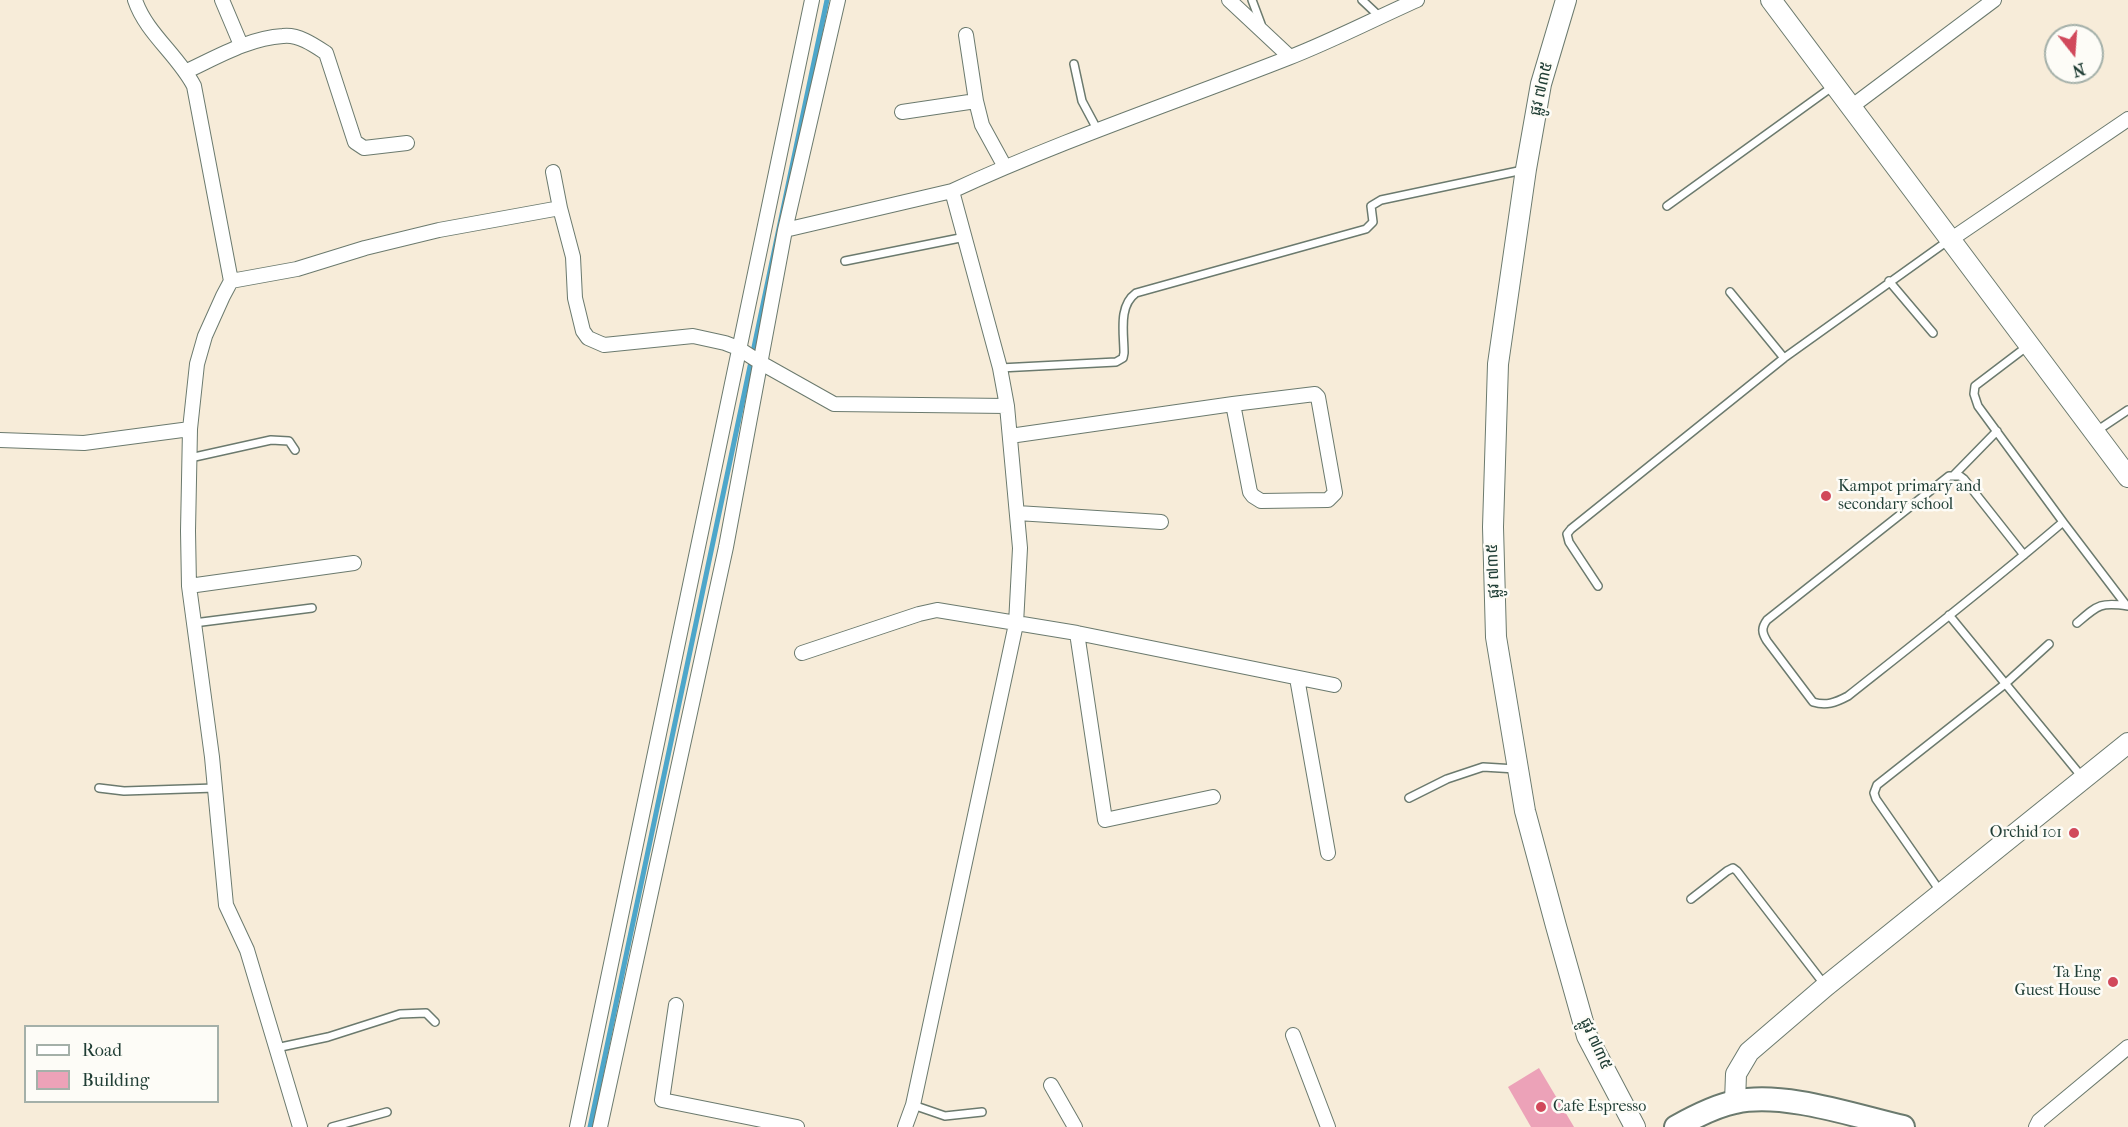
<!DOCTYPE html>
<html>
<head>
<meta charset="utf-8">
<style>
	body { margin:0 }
	#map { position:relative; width:2128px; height:1127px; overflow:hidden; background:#f7ecd9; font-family:"IM FELL French Canon",serif }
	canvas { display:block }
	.legend { position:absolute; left:24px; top:1025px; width:195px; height:78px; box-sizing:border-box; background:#fdfcf7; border:2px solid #a4b0a9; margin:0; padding:8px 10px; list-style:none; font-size:18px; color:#1f3d34 }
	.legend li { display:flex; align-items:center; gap:12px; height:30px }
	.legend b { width:30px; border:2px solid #a4b0a9 }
	.north { position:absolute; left:2044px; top:24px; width:60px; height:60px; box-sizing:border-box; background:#fdfcf7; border:2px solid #a4b0a9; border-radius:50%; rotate:163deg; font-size:16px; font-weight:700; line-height:24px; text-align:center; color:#1f3d34 }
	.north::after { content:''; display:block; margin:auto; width:21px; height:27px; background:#d1495b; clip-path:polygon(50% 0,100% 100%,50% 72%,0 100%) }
</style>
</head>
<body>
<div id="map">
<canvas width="2128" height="1127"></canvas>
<ul class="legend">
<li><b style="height:8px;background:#fff"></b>Road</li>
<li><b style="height:16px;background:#eca2b8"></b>Building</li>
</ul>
<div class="north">N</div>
</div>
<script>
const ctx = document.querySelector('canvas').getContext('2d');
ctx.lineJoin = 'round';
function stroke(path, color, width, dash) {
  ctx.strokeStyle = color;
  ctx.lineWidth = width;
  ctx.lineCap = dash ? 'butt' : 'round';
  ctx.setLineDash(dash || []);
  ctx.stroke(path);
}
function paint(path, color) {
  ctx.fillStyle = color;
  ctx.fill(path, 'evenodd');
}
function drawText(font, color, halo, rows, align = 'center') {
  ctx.font = font + ' "IM FELL French Canon","Noto Sans Khmer",serif';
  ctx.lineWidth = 5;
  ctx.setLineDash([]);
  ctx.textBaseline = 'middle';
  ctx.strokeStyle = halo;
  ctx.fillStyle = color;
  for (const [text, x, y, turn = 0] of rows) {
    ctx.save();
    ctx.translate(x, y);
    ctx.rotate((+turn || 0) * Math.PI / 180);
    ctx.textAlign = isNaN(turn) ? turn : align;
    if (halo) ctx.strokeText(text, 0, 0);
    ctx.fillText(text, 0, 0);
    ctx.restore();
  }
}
const stream = new Path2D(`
	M590,1127L827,0`);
const building = new Path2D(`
	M1539,1068L1574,1127H1531L1508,1087Z`);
const lane = new Path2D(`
	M1252,0L1261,24L1259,26
	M1362,0L1379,16
	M1074,64L1082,101L1097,129
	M1667,206L1832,87
	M845,261L965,237
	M1889,281L1933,333
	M1730,292L1784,358
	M1000,368L1116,362L1123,358L1124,353C1124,333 1118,306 1136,293L1366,229L1373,222L1371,206L1381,200L1523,170
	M2095,432L2128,410
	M190,458L271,440L289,441L295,450
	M1954,475L1997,431
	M2063,522L2126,605
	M2024,555L1964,479L1960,476H1949L1767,620C1761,628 1762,633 1767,641L1813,702C1826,706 1835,703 1848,696C1920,639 1993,582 2063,522L1978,406L1974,394L1975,386L2029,345
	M1598,586L1569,542L1567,534L1571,529L1784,358L1949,240
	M1949,615L2082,777
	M194,623L312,608
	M2077,623C2098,605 2100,602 2128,606
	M99,788L124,791L215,788
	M1409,798L1447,779L1483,767L1516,769
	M1940,891L1876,799L1874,793L1877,785L2005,684L2049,644
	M1691,899L1727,871L1733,868L1737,871L1824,984
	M276,1048L328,1037L400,1014L426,1013L435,1022
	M913,1105L945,1116L982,1112
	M332,1127L387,1112`);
const street = new Path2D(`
	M135,0C146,33 178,55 194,86L231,281L223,296L205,336L197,364L190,429L188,531L189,586L212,757L226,905L247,950L300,1127
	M222,0L241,45
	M838,0L785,230L952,191
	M1229,0L1290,57
	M966,35L976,101L982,125L1005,167
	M187,71C217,57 249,38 283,36C298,34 314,45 326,53L355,142L364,148L407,143
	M1851,107L1994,0
	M902,112L976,101
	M553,172L560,208L573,257L575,298L583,331L588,338L604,345L693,336L725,343L738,348L761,363L834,404L1007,406
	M1950,240L2128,119
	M231,281L297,269L365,248L439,230L560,208
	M1010,436L1233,404L1315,394L1318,397L1335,493L1328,500L1261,501L1253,496L1250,492L1233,404
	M0,440L84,443L190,429
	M1017,513L1161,522
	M189,586L354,563
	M1077,633L1105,820L1213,797
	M802,653L919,614L937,610L1077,633L1334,685
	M1297,678L1328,853
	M676,1005L662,1100L797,1127
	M1293,1035L1328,1127
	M1051,1085L1075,1127
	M577,1127L812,0
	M600,1127L726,547L785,230
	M905,1127L913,1105L1016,624L1020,548L1007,406L1000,368L952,191C1062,140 1176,102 1288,58C1332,41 1374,19 1417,0
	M2036,1127L2039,1121L2128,1047`);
const secondary = new Path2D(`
	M1566,0L1541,84L1526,169L1498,364L1493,527L1496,637L1525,811L1556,926L1587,1036L1635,1127
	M1771,0L2128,477
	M1735,1102L1736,1074L1749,1052L1826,986L2128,743`);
const primary = new Path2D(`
	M1676,1127C1694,1117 1715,1106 1735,1102C1783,1091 1855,1116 1903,1127`);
const markers = [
	[1826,496,6,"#d1495b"],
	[2074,833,6,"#d1495b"],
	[2113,982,6,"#d1495b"],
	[1541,1107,6,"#d1495b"]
];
const streetNames = [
	["ផ្លូវ ៧៣៥",1542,89,-77],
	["ផ្លូវ ៧៣៥",1494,571,-92],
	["ផ្លូវ ៧៣៥",1595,1044,66]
];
const poiNames = [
	["Kampot primary and",1838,487],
	["secondary school",1838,505],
	["Orchid 101",2062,833,"right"],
	["Ta Eng",2101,973,"right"],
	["Guest House",2101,991,"right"],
	["Cafe Espresso",1553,1107]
];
stroke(stream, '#4da6ca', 5);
paint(building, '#eca2b8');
stroke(lane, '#6b7a6e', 10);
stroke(street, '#6b7a6e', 16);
stroke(secondary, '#6b7a6e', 22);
stroke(primary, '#6b7a6e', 26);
stroke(lane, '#fff', 7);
stroke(street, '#fff', 14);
stroke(secondary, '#fff', 20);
stroke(primary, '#fff', 22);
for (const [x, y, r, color] of markers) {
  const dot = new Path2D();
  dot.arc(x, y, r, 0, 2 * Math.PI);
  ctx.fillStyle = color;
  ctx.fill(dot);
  stroke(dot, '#fdfcf7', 2);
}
drawText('16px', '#1f3d34', '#fdfcf7', streetNames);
drawText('16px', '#1f3d34', '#fdfcf7', poiNames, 'left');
</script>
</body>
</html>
